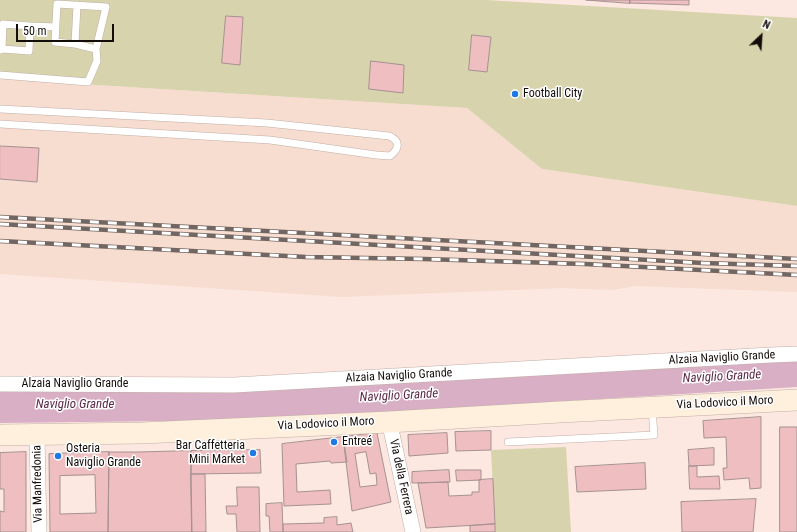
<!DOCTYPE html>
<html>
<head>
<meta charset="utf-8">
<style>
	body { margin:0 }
	#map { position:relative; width:797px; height:532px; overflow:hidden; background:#fce8e0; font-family:"Roboto Condensed",sans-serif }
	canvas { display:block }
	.north { position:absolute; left:741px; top:16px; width:40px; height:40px; -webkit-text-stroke:3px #fff; paint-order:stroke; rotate:25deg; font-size:11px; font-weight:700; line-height:16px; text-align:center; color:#130d0a }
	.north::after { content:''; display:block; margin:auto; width:14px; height:18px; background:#130d0a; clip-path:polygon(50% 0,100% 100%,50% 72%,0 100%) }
	.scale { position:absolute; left:16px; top:24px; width:98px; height:18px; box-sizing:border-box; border:2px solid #130d0a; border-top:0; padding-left:5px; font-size:12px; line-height:14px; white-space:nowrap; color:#130d0a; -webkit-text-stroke:3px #fff; paint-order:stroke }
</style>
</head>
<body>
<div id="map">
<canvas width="797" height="532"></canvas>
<div class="north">N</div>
<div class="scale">50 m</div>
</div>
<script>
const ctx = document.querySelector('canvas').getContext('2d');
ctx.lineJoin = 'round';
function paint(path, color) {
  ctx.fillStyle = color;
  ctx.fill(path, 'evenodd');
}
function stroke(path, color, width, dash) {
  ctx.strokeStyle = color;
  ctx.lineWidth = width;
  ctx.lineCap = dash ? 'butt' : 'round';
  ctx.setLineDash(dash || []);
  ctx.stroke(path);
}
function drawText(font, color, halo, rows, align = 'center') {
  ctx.font = font + ' "Roboto Condensed",sans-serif';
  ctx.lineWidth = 3;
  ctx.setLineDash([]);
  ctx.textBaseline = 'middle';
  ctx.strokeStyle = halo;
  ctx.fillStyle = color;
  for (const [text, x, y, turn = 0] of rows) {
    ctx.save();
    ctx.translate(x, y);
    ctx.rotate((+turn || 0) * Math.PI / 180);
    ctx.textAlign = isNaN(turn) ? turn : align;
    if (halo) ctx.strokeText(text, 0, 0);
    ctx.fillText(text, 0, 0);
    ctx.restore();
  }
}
const built = new Path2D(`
	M0,79L467,108L542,169L797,206V292L636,286L613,290L563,288L342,297L0,274Z`);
const green = new Path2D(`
	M0,0H486L797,18V206L542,169L467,108L0,79Z
	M566,447L571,532H495L491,450Z`);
const water = new Path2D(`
	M797,360V387L257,420L0,423V392L233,391Z`);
const building = new Path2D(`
	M586,0H630V3Z
	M630,0H689V5L630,3Z
	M226,16L243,17L240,65L222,63Z
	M472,35L491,37L487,72L469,70Z
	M371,61L404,65L403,93L369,89Z
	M0,146L39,148L37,182L0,179Z
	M761,417V488L750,489L749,478L724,480L723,468H727L726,437L704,438L703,421Z
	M780,427H797V532H780Z
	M491,431V450L456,451L455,432Z
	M377,433L391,502L352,511L343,437ZM366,452L370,474L376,473L377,485L360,487L355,454Z
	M447,433L448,453L409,456L408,435Z
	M343,437L347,462L331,463L330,461L296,464L297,492L330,490L331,504L284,506L282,444Z
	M714,448V465L689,466L688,450Z
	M260,450L261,473L191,474V451Z
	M191,451V474L192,532H108L109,452H137Z
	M26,452V532H0V511L4,512V489H0V453Z
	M109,452L108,532H50L49,454ZM95,475L96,513L60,514V476Z
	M645,463L646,489L577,492L575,467Z
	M689,466H697V477L719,476L720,489H690Z
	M449,470L450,482L412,483V472Z
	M456,470H481V480L457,481Z
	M191,474H205L206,532H192Z
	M493,479L495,524L426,528L418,483L448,482L449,496L472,495V492H479V480Z
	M237,487H259L260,532H237L236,514H227L226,506H237Z
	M756,499L753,532H682L681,502Z
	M282,503L283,532H270L269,516H266V504Z
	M337,517V525L351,523L353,532H283V524L324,523V518Z
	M495,524V532H470V526Z`);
const lane = new Path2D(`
	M30,26L55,27
	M75,44L77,5
	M0,50L2,49L3,24L30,26L29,51L2,49
	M0,75L88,82L97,61L96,49L106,7L57,4L55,42L75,44L96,49
	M0,109L267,123L389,136C401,141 399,149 390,156L376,155L270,140L0,124
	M508,442L654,435L652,409`);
const street = new Path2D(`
	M0,384L234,385L771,355L797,354
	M389,422L392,434L413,532
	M37,435L39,532`);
const secondary = new Path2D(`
	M0,435L142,433L389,422L560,412L797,400`);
const rail = new Path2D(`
	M0,217L797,259
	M0,224L703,263L797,266
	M0,241L306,257L424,259L585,264L797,275`);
const markers = [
	[515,94,4,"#2179e3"],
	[334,442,4,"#2179e3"],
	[253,453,4,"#2179e3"],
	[58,456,4,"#2179e3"]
];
const poiNames = [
	["Football City",523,94],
	["Entreé",342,442],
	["Bar Caffetteria",245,446,"right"],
	["Mini Market",245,460,"right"],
	["Osteria",66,449],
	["Naviglio Grande",66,463]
];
const streetNames = [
	["Alzaia Naviglio Grande",722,358,-3],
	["Alzaia Naviglio Grande",399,376,-3],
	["Alzaia Naviglio Grande",75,384],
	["Via Lodovico il Moro",725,403,-3],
	["Via Lodovico il Moro",326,424,-3],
	["Via della Ferrera",401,477,78],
	["Via Manfredonia",38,484,-91]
];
const waterNames = [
	["Naviglio Grande",722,377,-3],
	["Naviglio Grande",399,396,-3],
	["Naviglio Grande",75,405]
];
paint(built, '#f7dcd0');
paint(green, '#d7d4ad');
paint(water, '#d8afc4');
paint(building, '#eebec0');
stroke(building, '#a69192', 1);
stroke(lane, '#c1aea6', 8);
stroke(street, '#c1aea6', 16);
stroke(secondary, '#c1aea6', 22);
stroke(lane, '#fff', 7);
stroke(street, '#fff', 15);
stroke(secondary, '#fef0dd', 21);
stroke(rail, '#716661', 4.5);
stroke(rail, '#fff', 3, [9]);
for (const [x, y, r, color] of markers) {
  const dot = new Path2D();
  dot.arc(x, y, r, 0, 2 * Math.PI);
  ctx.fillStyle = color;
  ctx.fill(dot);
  stroke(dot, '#fff', 1.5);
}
drawText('12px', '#130d0a', '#fff', poiNames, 'left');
drawText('12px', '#130d0a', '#fff', streetNames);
drawText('italic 13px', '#5c2947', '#fff', waterNames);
</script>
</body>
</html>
